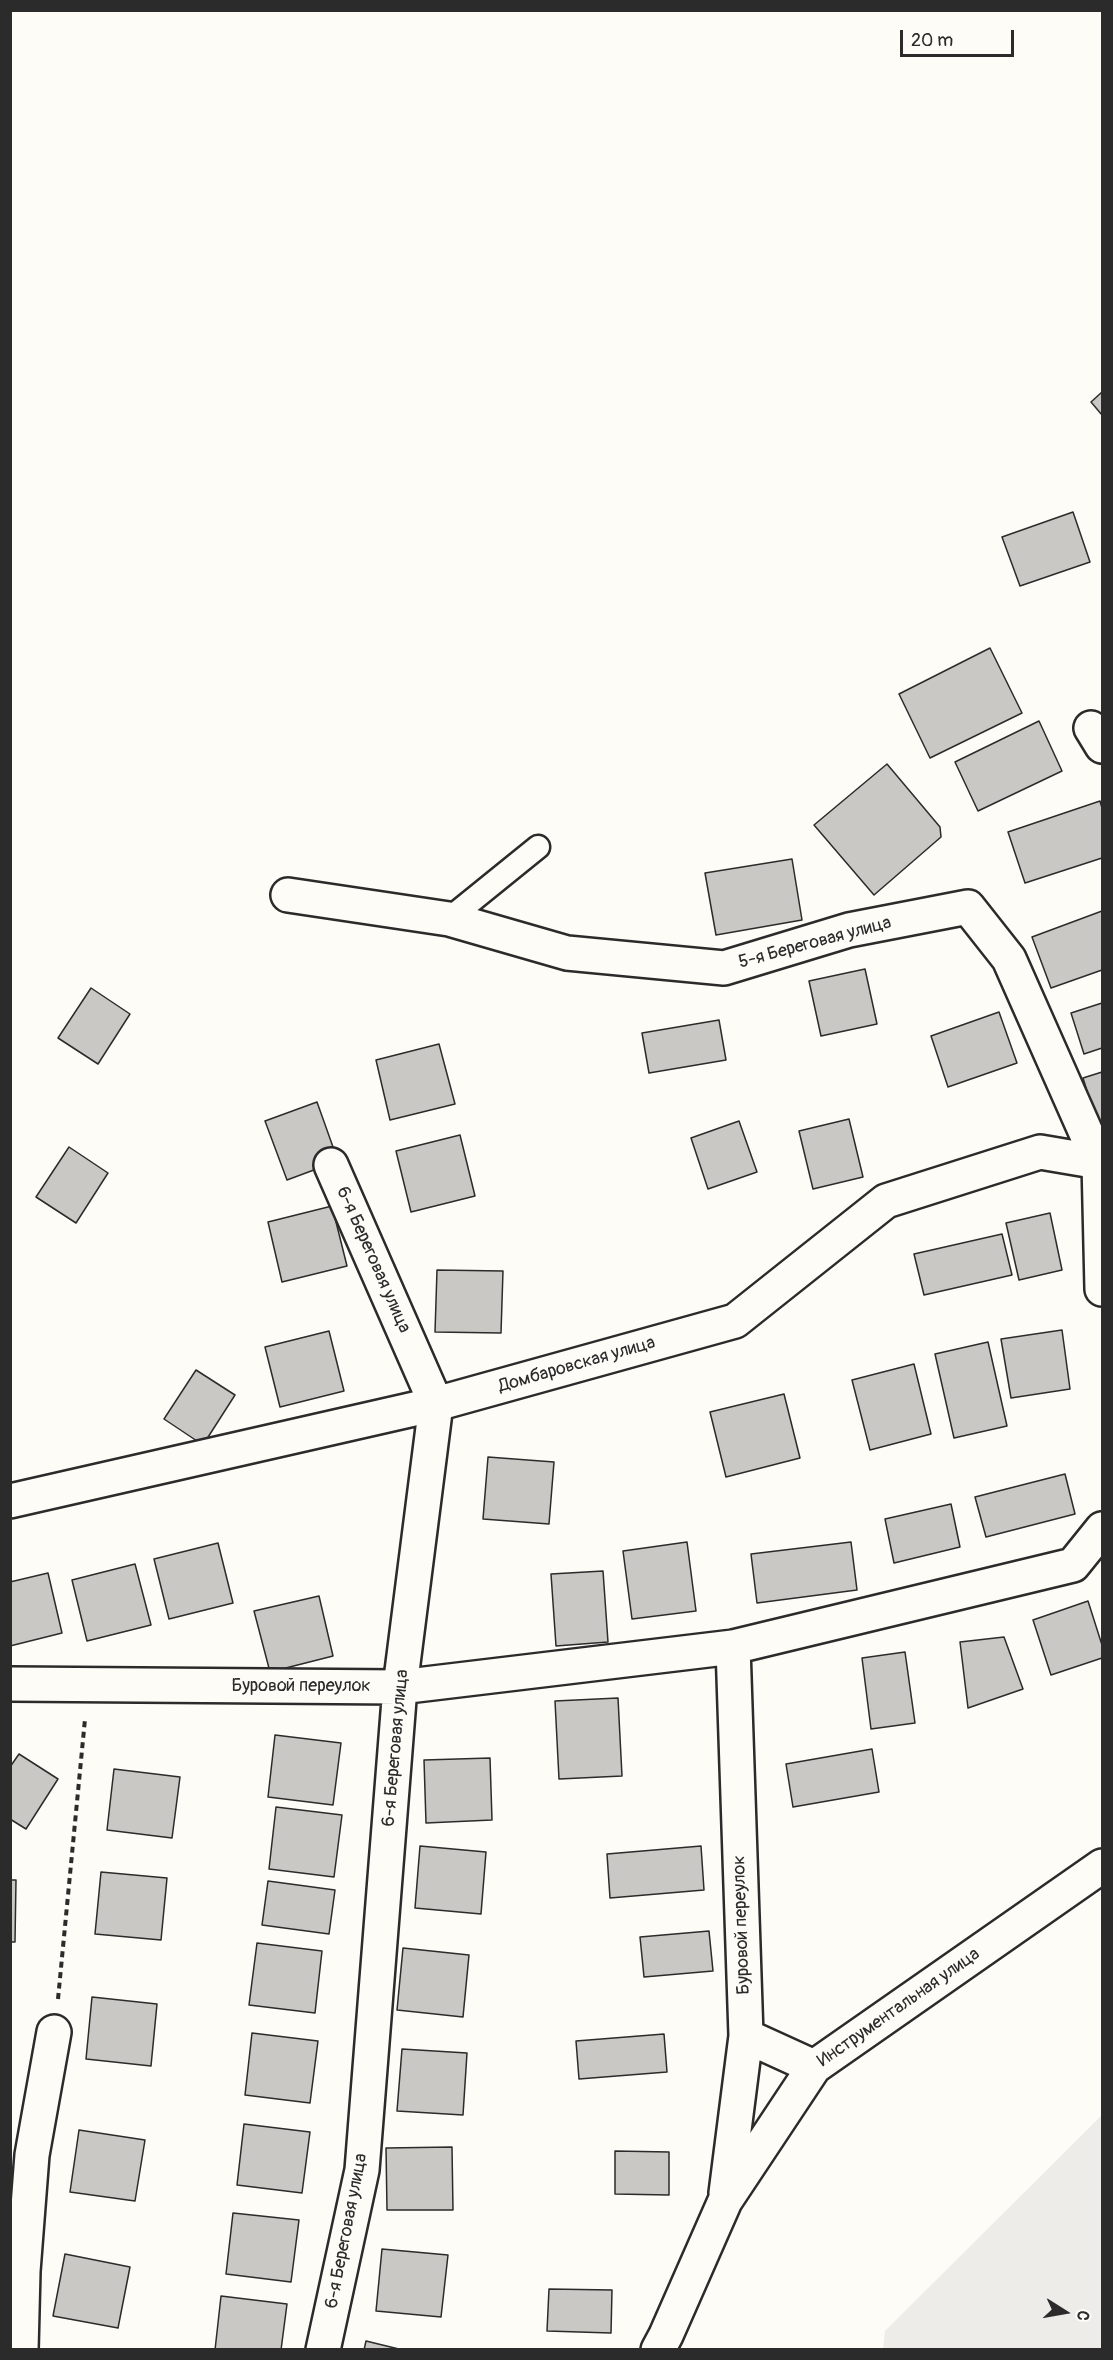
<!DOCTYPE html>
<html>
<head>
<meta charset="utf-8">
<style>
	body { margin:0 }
	#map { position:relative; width:1113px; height:2360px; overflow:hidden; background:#fdfcf7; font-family:Pangolin,sans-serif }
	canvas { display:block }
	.frame { position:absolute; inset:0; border:12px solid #2b2b2b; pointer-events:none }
	.north { position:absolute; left:1035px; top:2282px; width:60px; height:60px; -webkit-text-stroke:4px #fdfcf7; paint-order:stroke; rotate:101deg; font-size:16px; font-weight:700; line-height:24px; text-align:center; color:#2b2b2b }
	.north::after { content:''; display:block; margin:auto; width:21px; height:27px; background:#2b2b2b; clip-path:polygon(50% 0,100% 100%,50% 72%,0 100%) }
	.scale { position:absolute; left:900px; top:30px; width:114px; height:27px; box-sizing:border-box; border:3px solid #2b2b2b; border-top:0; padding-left:8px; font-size:18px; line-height:21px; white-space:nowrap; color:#2b2b2b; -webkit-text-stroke:4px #fdfcf7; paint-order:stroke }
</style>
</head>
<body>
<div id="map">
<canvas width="1113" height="2360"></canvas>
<div class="frame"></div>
<div class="north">С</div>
<div class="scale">20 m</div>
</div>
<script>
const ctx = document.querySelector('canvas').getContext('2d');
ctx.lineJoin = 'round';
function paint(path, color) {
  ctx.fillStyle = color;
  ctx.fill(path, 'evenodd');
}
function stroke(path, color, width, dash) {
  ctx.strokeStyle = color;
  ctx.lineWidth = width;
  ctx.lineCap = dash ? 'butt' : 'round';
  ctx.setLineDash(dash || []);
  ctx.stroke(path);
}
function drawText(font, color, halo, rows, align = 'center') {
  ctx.font = font + ' Pangolin,sans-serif';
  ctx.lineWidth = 6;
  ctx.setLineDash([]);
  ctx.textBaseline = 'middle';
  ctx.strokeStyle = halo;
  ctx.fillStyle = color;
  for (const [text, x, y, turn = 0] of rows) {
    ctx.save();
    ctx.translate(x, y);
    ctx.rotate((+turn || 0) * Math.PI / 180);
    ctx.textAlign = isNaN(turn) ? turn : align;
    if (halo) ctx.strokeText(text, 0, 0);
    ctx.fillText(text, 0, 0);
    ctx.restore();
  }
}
const built = new Path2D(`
	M1102,2115V2349H883L885,2331Z`);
const building = new Path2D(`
	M1102,392V415L1091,402Z
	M1073,512L1090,562L1020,586L1002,537Z
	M990,648L1022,713L930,758L899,694Z
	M1039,721L1062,771L978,811L955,762Z
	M887,764L940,827L941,837L874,895L814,825Z
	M1100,801L1102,808V858L1025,883L1008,832Z
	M792,859L802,920L716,935L705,873Z
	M1102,911V970L1051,988L1032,937Z
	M865,969L877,1024L821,1036L809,981Z
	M91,988L130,1014L98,1064L58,1038Z
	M1102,1003V1048L1084,1054L1071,1013Z
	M999,1012L1017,1063L948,1087L931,1036Z
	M719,1020L726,1060L649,1073L642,1033Z
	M439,1044L455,1104L390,1120L376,1060Z
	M1102,1072V1126L1098,1127L1083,1078Z
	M317,1102L338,1161L287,1180L265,1121Z
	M849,1119L863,1177L813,1189L799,1131Z
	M739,1121L757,1172L708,1189L691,1138Z
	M460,1135L475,1196L411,1212L396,1151Z
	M69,1147L108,1173L76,1223L36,1197Z
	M332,1206L347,1266L282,1282L268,1222Z
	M1050,1213L1062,1270L1019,1280L1006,1223Z
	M1002,1234L1012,1275L924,1295L914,1254Z
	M437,1270L503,1271L501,1333L435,1332Z
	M1062,1330L1070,1389L1011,1398L1001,1339Z
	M329,1331L344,1391L280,1407L265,1347Z
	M988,1342L1007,1426L954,1438L935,1354Z
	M914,1364L931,1434L870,1450L852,1380Z
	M196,1370L235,1395L203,1445L164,1419Z
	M784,1394L800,1458L726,1477L710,1412Z
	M488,1457L554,1462L549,1524L483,1519Z
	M1065,1474L1075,1514L986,1537L975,1497Z
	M951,1504L960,1547L894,1563L885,1519Z
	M687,1542L696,1611L632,1619L623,1551Z
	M851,1542L857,1590L757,1603L751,1554Z
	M218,1543L233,1603L169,1619L154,1559Z
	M135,1564L151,1625L87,1641L72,1580Z
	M603,1571L608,1642L556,1646L551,1574Z
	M48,1573L62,1633L10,1646V1582Z
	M319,1596L333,1656L270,1672L254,1611Z
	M1088,1601L1102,1645V1658L1051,1675L1033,1620Z
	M1004,1637L1023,1689L968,1708L960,1642Z
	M905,1652L915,1723L871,1729L862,1658Z
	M618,1698L622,1776L559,1779L555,1701Z
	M275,1735L341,1743L333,1805L268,1797Z
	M872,1749L879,1792L793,1807L786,1764Z
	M19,1754L58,1779L26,1829L10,1819V1767Z
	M490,1758L492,1820L426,1823L424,1760Z
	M114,1769L180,1777L172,1838L107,1830Z
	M276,1807L342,1815L334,1877L269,1869Z
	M420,1846L486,1852L481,1914L415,1908Z
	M701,1846L704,1890L610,1898L607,1854Z
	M101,1872L167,1878L161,1940L95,1934Z
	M10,1880H16L15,1942H10Z
	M268,1881L335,1890L329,1934L262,1925Z
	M709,1931L713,1971L644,1977L640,1937Z
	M257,1943L322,1951L315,2013L249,2005Z
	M403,1948L469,1955L463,2017L397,2010Z
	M92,1997L157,2004L151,2066L86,2059Z
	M252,2033L318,2041L310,2103L245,2095Z
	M664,2034L667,2072L579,2079L576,2041Z
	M402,2049L467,2053L463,2115L397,2111Z
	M244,2124L310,2132L302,2193L237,2185Z
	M79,2130L145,2140L135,2201L70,2192Z
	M452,2147L453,2210H387L386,2148Z
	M615,2151L669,2152V2195L615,2194Z
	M233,2213L299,2220L291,2282L226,2274Z
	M382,2249L448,2255L441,2317L376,2311Z
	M65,2254L130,2267L118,2328L53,2316Z
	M549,2289L612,2290L611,2333L547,2331Z
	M221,2296L287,2304L281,2350H215Z
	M366,2341L403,2350H364Z`);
const path = new Path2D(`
	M58,1999L85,1719`);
const lane = new Path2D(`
	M449,919L538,847`);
const street = new Path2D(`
	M1091,728L1102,746
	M288,895L449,919L567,953L724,968L849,930L968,907L1009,959L1099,1162L1102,1289
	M10,1501L436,1404L735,1321L886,1201L1040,1152L1099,1162L1102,1161
	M10,1684L400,1687L733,1647L1073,1565L1102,1529
	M746,2036L814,2067
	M726,2193L746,2036L733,1647
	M21,2350L23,2271L32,2155L54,2032
	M323,2350L362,2170L400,1687L436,1404L331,1165
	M658,2350L666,2335L725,2201L814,2067L1102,1866`);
const streetNames = [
	["5-я Береговая улица",815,943,-15],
	["6-я Береговая улица",373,1260,66],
	["Домбаровская улица",577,1365,-16],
	["Буровой переулок",301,1686],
	["6-я Береговая улица",396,1748,-85],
	["Буровой переулок",742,1925,-92],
	["Инструментальная улица",899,2008,-35],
	["6-я Береговая улица",347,2231,-79]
];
paint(built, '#edece8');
paint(building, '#c9c8c4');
stroke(building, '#2b2b2b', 1.5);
stroke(lane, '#2b2b2b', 27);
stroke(street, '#2b2b2b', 38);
stroke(path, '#2b2b2b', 4, [6, 4.5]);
stroke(lane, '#fdfcf7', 22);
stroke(street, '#fdfcf7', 33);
drawText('18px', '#2b2b2b', '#fdfcf7', streetNames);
</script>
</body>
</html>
